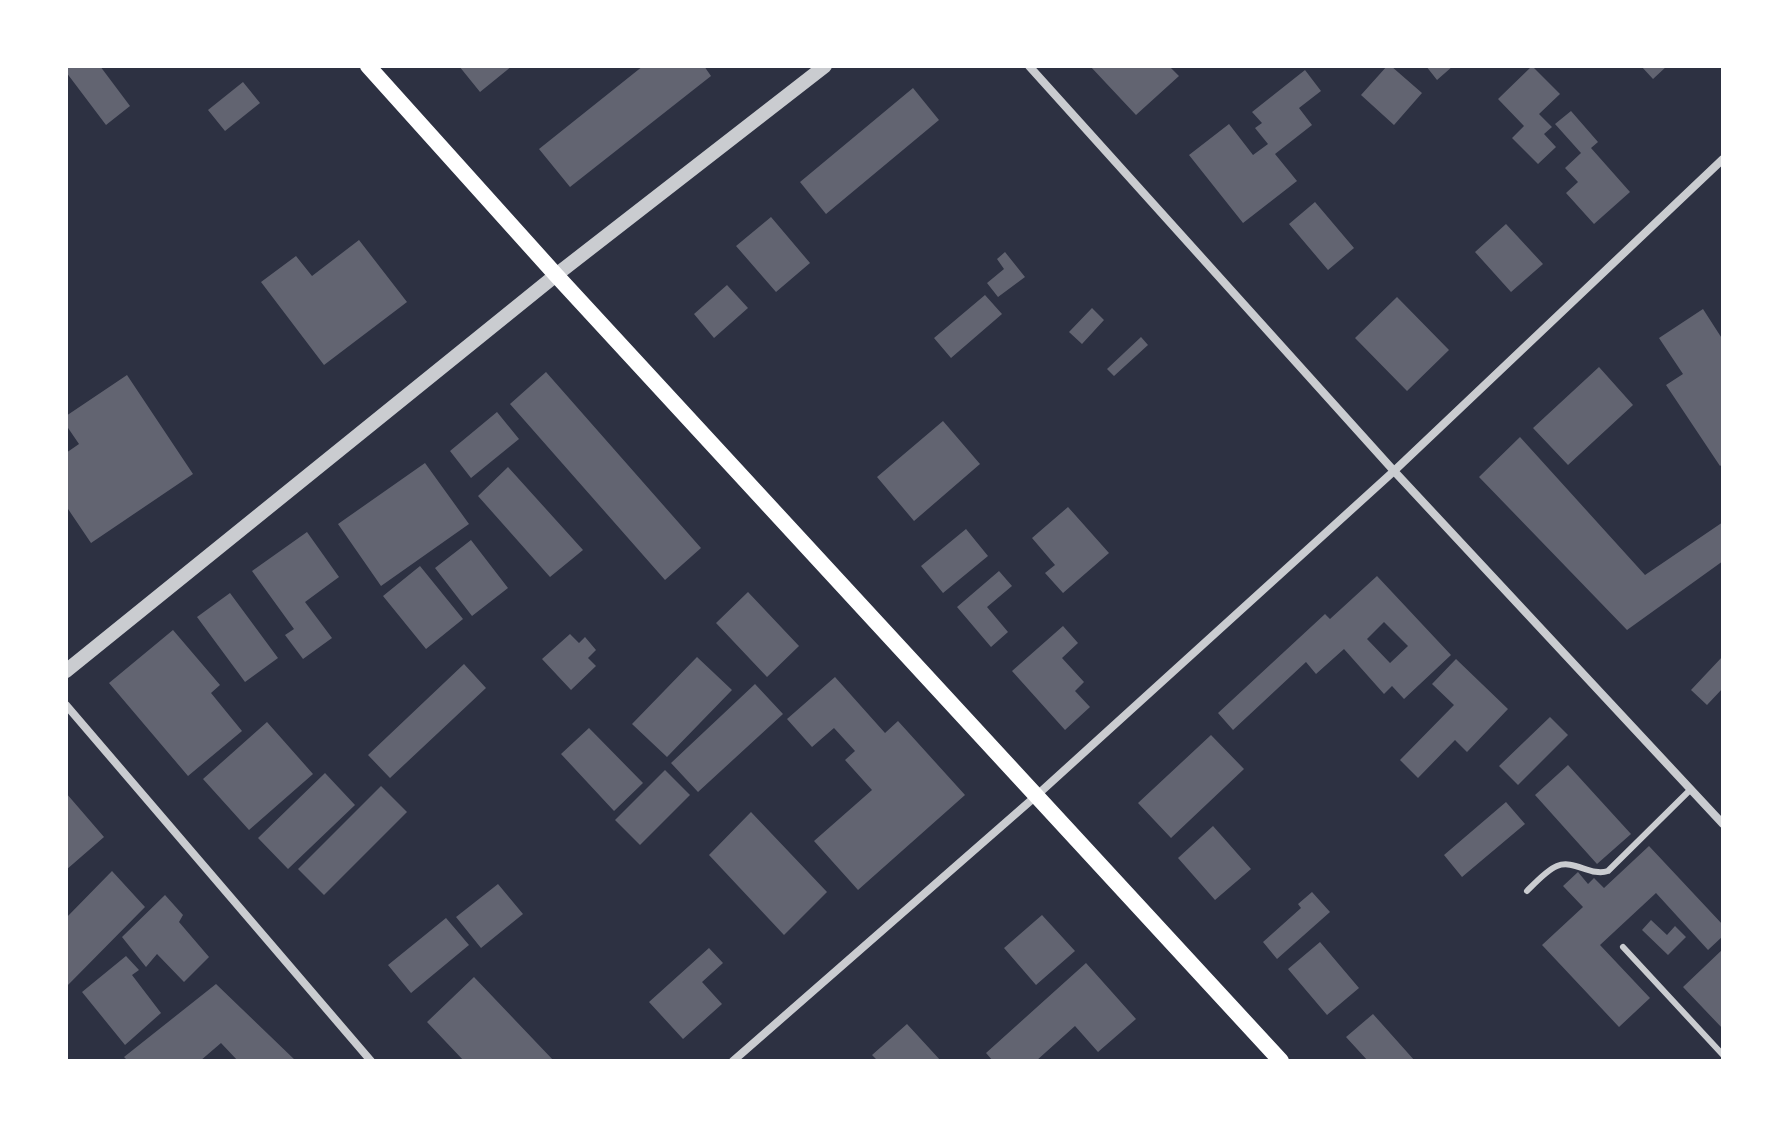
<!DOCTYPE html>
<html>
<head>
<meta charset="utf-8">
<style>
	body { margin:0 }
	#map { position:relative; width:1789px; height:1127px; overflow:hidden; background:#2d3142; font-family:Roboto,sans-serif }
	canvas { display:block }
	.frame { position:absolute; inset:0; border:68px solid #fff; pointer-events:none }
</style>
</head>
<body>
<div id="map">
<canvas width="1789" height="1127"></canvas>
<div class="frame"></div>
</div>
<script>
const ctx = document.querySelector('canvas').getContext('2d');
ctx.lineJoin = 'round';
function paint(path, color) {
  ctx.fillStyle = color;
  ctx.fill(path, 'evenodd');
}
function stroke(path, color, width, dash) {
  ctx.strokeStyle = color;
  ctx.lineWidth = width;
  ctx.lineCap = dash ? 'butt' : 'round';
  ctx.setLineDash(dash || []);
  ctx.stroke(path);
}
const building = new Path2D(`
	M66,66H100L130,106L106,125L66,72Z
	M459,66H512L480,92Z
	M643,66H704L711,76L570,187L539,149Z
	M1090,66H1169L1179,76L1136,115Z
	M1387,66H1391L1422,93L1394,125L1361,95Z
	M1426,66H1453L1437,80Z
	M1532,66L1560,94L1539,114L1552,127L1544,134L1556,147L1538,164L1512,138L1524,126L1498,99Z
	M1641,66H1667L1653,79Z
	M1305,70L1321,91L1299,108L1312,125L1275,154L1297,181L1243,223L1189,155L1229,124L1253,155L1268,144L1255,128L1262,123L1252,112Z
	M243,82L260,103L225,131L208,110Z
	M913,88L939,120L826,214L800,182Z
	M1571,111L1598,142L1591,148L1630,192L1594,224L1566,193L1578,182L1565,168L1581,153L1555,124Z
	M1315,202L1354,248L1328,270L1289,224Z
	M771,217L810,263L776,292L736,246Z
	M1506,224L1543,264L1511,292L1475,252Z
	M359,240L407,302L324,365L261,282L296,256L312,276Z
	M1005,252L1025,277L998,297L987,283L1004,269L997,259Z
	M727,285L748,308L714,338L694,314Z
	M985,295L1002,314L951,358L934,338Z
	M1397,297L1449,350L1407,391L1355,338Z
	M1092,308L1104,320L1082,344L1069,332Z
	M1703,309L1723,340V464L1720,466L1666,385L1683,374L1659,338Z
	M1141,337L1148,345L1114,376L1107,369Z
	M1599,367L1633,405L1568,465L1533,428Z
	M546,372L701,548L665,580L510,404Z
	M127,375L193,474L91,543L66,506V453L79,444L66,425V416Z
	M497,412L519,439L471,478L450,451Z
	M943,421L980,464L914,521L877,477Z
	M1520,437L1645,575L1723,522V561L1627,630L1479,477Z
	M425,463L469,524L381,586L338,524Z
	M508,467L583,550L550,577L478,496Z
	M1068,507L1109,553L1063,593L1045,573L1055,565L1032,538Z
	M966,529L988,556L943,593L921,566Z
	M307,532L339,577L305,602L332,638L303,659L285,635L294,629L252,571Z
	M471,540L508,588L472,616L435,568Z
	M420,566L463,619L426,649L383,596Z
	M999,571L1012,586L987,607L1008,632L991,647L957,607Z
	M1377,576L1451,655L1404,699L1392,686L1384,694L1344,649L1316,674L1306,662L1233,730L1218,713L1325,614L1330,619ZM1384,622L1408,646L1390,663L1367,639Z
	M748,592L799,646L767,677L716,623Z
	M230,593L278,658L245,682L197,617Z
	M1063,626L1078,643L1062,658L1084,682L1075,691L1090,707L1065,730L1012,671Z
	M173,630L220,685L211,693L242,731L188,776L109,683Z
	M570,634L579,643L585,637L596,650L588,658L596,666L571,690L542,659Z
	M1723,656V688L1707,705L1691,690Z
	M697,657L732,690L667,757L632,724Z
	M1456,659L1508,709L1467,752L1455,740L1418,778L1400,760L1454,705L1432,684Z
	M464,664L486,688L390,778L368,755Z
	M835,677L885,733L898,721L965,795L858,890L814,841L872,790L845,760L855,751L834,728L812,747L787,719Z
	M755,684L783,714L698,792L671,763Z
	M1550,717L1568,735L1518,785L1499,766Z
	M267,722L313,774L249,830L203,779Z
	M589,728L643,783L614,811L561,754Z
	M1211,735L1244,769L1171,838L1138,803Z
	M1568,765L1631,834L1597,864L1535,795Z
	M665,770L690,795L640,845L615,820Z
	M325,773L355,805L288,869L258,838Z
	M381,786L407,812L324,895L298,869Z
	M66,793L104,837L66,870Z
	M1506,802L1525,824L1462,877L1444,855Z
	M751,812L827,892L784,935L709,855Z
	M1213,826L1251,869L1215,900L1178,858Z
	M1649,846L1723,925V936L1708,950L1656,893L1600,945L1650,998L1619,1027L1542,945L1583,907L1563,886L1578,872L1588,884L1594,878L1604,888Z
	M112,871L145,907L66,987V918Z
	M498,884L523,914L481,948L456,917Z
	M1312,892L1330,912L1277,959L1263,942L1301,908L1298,904Z
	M165,895L183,915L179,922L209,957L184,982L157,954L146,967L122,937Z
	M1042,915L1075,951L1036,985L1004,948Z
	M446,918L469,945L411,993L388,965Z
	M1651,920L1667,935L1675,926L1686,937L1668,955L1642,930Z
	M1320,942L1359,988L1327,1015L1288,969Z
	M709,948L723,963L702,982L722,1004L683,1039L649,1002Z
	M1723,949V1029L1683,987Z
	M126,956L139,970L132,975L161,1013L125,1045L82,992Z
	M1086,963L1136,1019L1098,1052L1075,1026L1036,1061H993L986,1053Z
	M474,977L554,1061H464L427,1022Z
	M216,984L296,1061H238L221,1043L200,1061H128L124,1057Z
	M1373,1014L1415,1061H1368L1346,1037Z
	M907,1024L941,1061H878L872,1055Z`);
const service = new Path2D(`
	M1527,891C1535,883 1547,870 1557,866C1574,859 1591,877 1608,871L1690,790
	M1623,947L1723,1055`);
const minor = new Path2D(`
	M1029,66L1394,471L1723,824
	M66,705L371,1061
	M733,1061L1036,796L1394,471L1723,159`);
const tertiary = new Path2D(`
	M66,671L556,275L825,66`);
const secondary = new Path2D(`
	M368,66L556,275L1281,1061`);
paint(building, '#626471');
stroke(service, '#caccd0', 6);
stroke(minor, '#caccd0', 8);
stroke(tertiary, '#caccd0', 14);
stroke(secondary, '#fff', 16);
</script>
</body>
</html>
